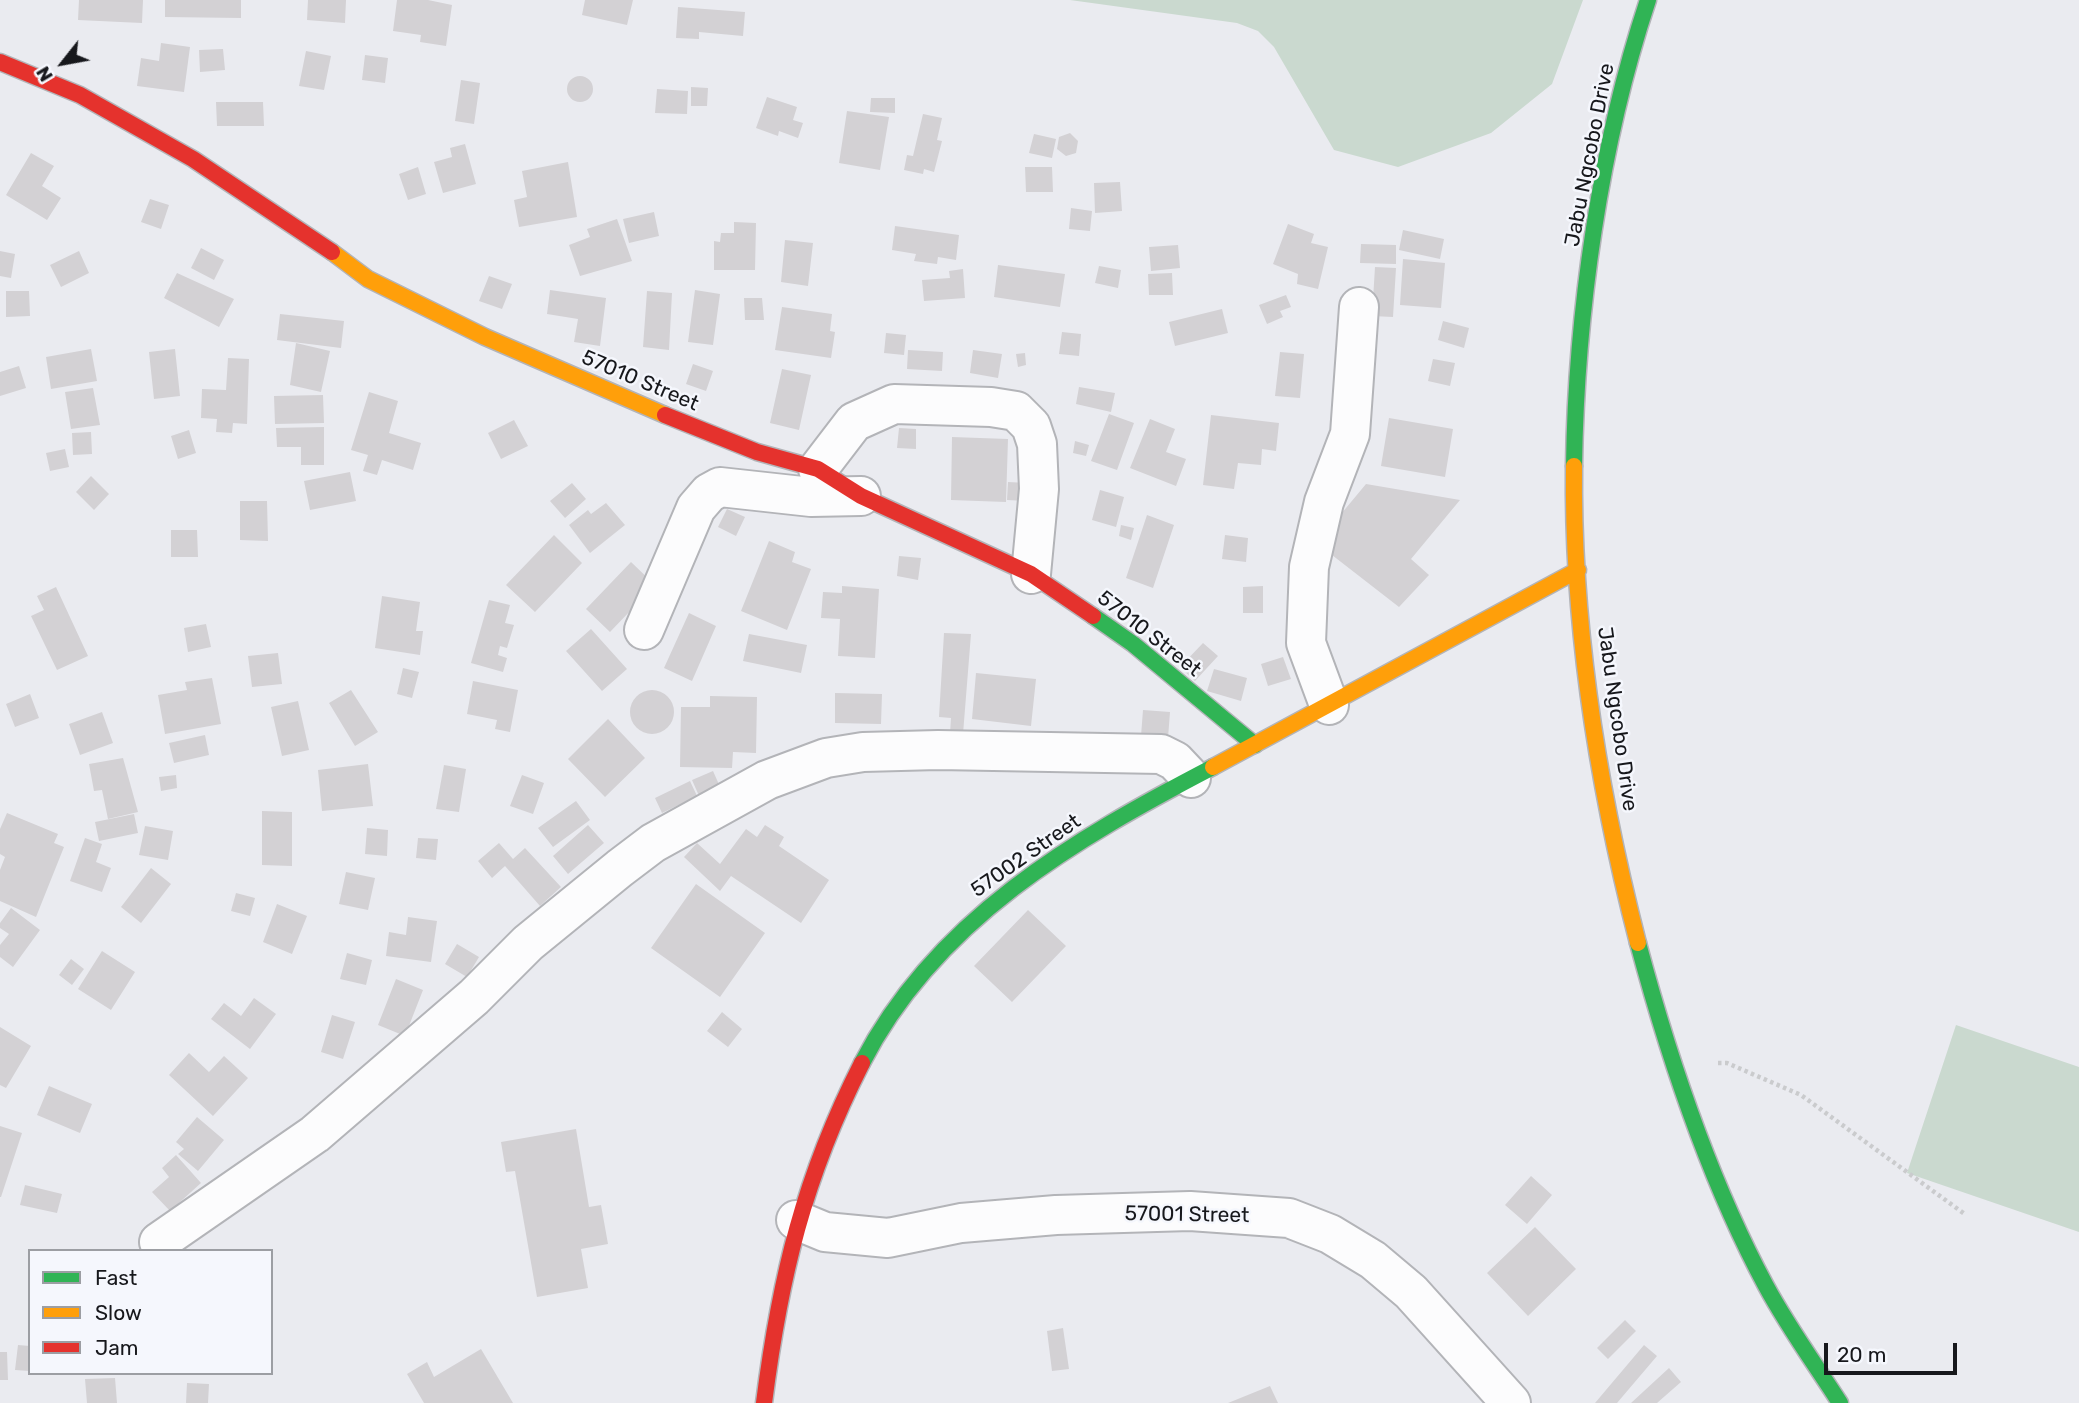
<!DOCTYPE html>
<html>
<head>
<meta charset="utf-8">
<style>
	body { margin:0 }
	#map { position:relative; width:2079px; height:1403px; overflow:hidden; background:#eaebf0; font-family:Rubik,sans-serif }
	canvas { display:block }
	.legend { position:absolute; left:28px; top:1249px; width:245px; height:126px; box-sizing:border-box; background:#f5f7fd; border:2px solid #9c9ea3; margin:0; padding:9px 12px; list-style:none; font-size:21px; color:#17181c }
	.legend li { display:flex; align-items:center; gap:14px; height:35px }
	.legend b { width:35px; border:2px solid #9c9ea3 }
	.north { position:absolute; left:28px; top:28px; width:70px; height:70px; -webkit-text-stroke:5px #f5f7fd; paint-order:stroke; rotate:239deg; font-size:19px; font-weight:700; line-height:28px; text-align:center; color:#17181c }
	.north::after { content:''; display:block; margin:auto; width:24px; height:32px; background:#17181c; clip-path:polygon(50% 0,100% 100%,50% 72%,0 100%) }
	.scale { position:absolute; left:1824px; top:1343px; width:133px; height:32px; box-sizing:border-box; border:4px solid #17181c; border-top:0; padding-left:9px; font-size:21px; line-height:24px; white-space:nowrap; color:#17181c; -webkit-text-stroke:5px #f5f7fd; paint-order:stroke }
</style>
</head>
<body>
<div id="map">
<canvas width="2079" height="1403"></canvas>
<ul class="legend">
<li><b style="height:9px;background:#30b455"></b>Fast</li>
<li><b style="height:9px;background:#ff9f0a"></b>Slow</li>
<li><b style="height:9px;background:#e5322d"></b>Jam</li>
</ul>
<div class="north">N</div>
<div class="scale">20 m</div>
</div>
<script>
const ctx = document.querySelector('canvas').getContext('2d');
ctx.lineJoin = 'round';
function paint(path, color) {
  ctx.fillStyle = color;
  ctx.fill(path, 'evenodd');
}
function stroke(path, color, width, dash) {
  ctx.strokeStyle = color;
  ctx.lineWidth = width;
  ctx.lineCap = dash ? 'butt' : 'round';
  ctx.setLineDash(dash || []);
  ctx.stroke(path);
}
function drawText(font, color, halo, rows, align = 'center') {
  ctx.font = font + ' Rubik,sans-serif';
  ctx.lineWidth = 5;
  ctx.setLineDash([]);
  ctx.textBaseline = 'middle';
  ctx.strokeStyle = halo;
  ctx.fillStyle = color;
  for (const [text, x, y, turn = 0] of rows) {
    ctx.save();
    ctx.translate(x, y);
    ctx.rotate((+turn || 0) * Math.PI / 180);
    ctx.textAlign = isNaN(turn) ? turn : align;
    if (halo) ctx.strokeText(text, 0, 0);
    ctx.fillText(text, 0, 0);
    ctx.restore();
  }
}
const green = new Path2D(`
	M1070,0H1583L1552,84L1491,133L1398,167L1334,150L1274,47L1258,31L1237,23Z
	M1956,1025L2079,1067V1232L1907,1173Z`);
const building = new Path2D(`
	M79,0H143L142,23L78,20Z
	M165,0H241V18L165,17Z
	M308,0H346L345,23L307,20Z
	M397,0H428L452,5L446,46L420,42L421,35L393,31Z
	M585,0H633L627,25L582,15Z
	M678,7L745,12L743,36L699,32V39L676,38Z
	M161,43L190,47L184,92L137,86L141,58L159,61Z
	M223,49L225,70L200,72L199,50Z
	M306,51L331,56L324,90L299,86Z
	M365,55L388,58L385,83L362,80Z
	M567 89a13 13 0 1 1 26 0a13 13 0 1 1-26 0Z
	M461,80L480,83L474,124L455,121Z
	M691,87L708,88L707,106H691Z
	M657,89L688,91L687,114L655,113Z
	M767,97L797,107L793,120L803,123L798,138L779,131L778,136L756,128Z
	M871,98H895V113L870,112Z
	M216,102H263L264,126H217Z
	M847,111L889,117L880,170L839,163Z
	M923,114L942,118L937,140L942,141L934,172L924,169L923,174L904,170L907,155L913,156Z
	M1070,133L1078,141L1076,153L1066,156L1057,149L1059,137Z
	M1034,134L1056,139L1052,158L1029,153Z
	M465,144L476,184L443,193L434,162L452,157L450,148Z
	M31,153L54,166L42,186L61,198L47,220L6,195Z
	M568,162L577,217L519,227L514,200L527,197L522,171Z
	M418,167L426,194L408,200L399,174Z
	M1025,167H1052L1053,192H1026Z
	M1120,182L1122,211L1095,213L1094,183Z
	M150,199L169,205L161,229L141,222Z
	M1071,208L1092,211L1090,231L1069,229Z
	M654,212L659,236L629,243L623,219Z
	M617,219L632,261L580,276L569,245L590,237L587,229Z
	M734,222L756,223L755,270H714V241L720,242L721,233H734Z
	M1288,224L1314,234L1311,243L1328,247L1318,289L1297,284L1298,274L1273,264Z
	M895,226L959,235L956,260L938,257L937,264L914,261L916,254L892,250Z
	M1403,230L1444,239L1440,259L1399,250Z
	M785,240L813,243L808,286L781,282Z
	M1361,244L1396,245V264L1360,263Z
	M1178,245L1180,268L1151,271L1149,247Z
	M201,248L224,260L214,280L191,268Z
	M0,251L15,254L11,278L0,276Z
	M79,251L89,273L61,287L50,265Z
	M1403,259L1445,263L1441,308L1400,305Z
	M998,265L1065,274L1060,307L994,297Z
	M1099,266L1121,270L1118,288L1095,283Z
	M1375,267L1396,268L1393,317L1372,316Z
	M963,269L965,298L924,301L922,280L950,278L949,271Z
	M177,273L234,299L219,327L164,298Z
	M1172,273L1173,295H1149L1148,274Z
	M489,276L512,284L502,309L479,301Z
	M550,290L606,298L600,346L574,342L578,319L547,314Z
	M695,290L720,294L713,345L688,342Z
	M6,291H29L30,316L6,317Z
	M647,291L672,293L669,350L643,347Z
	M1286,295L1291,307L1280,311L1283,317L1267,324L1259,305Z
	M744,298H762L764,320H745Z
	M782,307L832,314L830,331L835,332L831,358L775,350Z
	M1222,309L1228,333L1175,346L1169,322Z
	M280,314L344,321L341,348L277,340Z
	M1443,321L1469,328L1464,348L1438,340Z
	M1062,332L1081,334L1079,356L1059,354Z
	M886,333L906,335L904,355L884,353Z
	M296,343L330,351L321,392L290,385Z
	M91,349L97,381L51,389L46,357Z
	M175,349L180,396L154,399L149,352Z
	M908,350L943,352L942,371L907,369Z
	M973,350L1002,354L998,378L970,373Z
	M1280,352L1304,354L1300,398L1275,396Z
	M1025,353L1026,365L1018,367L1016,354Z
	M228,358L249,359L247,424L233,423L232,433L216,432L217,419L201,418L202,389L226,390Z
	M1433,359L1455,363L1450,386L1428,381Z
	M693,364L713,371L706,391L686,384Z
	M19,366L26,388L0,396V372Z
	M782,369L811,375L799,430L770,423Z
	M1079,387L1115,393L1111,412L1076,404Z
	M93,388L100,425L71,429L65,392Z
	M369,392L398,401L389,433L421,443L413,470L382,460L377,475L363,471L368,455L351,450Z
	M323,395L324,423L275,424L274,396Z
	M1109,414L1134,423L1117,470L1091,461Z
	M1211,415L1279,423L1276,451L1262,449L1261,465L1238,463L1234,489L1203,485Z
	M1389,418L1453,429L1445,477L1381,466Z
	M1150,419L1175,429L1166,452L1186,459L1176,486L1130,468Z
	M514,420L528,446L501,459L488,433Z
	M324,427V465H301V447H277L276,428Z
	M899,428L916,429V449L897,448Z
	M189,430L196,453L178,459L171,436Z
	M91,432L92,454L73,455L72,433Z
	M952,437L1008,439L1006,502L951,500Z
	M1075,441L1089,445L1086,456L1073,453Z
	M65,449L69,467L50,471L46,453Z
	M350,472L356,501L310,510L304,481Z
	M91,476L109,494L94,510L76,492Z
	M1008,482L1027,483V501L1007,500Z
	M572,483L586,499L565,518L550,501Z
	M1366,484L1460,500L1411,559L1429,575L1399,607L1332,555L1341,514Z
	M1100,490L1124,497L1116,527L1092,520Z
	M240,501H267L268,541L240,540Z
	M606,503L625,525L590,553L569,525L588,510L591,514Z
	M727,509L745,517L736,536L718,527Z
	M1147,515L1174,525L1153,588L1126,578Z
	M1121,525L1134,528L1131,540L1119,536Z
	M171,530H197L198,557H171Z
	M554,535L582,563L535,612L506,585Z
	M1225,535L1248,538L1246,562L1222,559Z
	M769,541L795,552L792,562L811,569L787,630L741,611Z
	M899,556L921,558L918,580L897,576Z
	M631,562L655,585L610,632L586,609Z
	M842,586L879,589L875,658L838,656L840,619L821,618L823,592L842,593Z
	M1263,586V613H1243V587Z
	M56,587L88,656L57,670L31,616L44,610L37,596Z
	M382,596L420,602L416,631H423L420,655L375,648Z
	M489,600L510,605L505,623L514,625L507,648L500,646L498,655L507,658L503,672L471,663Z
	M689,613L716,626L692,681L664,668Z
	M206,624L211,647L188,652L184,628Z
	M591,629L627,669L602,691L566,651Z
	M944,633L971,634L963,734H950L951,718L939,717Z
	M749,634L807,645L801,673L743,661Z
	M1203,643L1218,656L1195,681L1180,667Z
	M278,653L282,684L252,687L248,656Z
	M1283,657L1291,679L1268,686L1261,664Z
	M403,668L419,672L412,698L397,694Z
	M1214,669L1247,678L1241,701L1207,691Z
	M976,673L1036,679L1031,726L972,719Z
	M212,678L221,724L165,734L158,695L187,690L185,682Z
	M473,681L518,690L510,732L495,729L497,720L467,714Z
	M351,690L378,732L355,746L329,703Z
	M630 712a22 22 0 1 1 44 0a22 22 0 1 1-44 0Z
	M835,693L882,694L881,724L835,723Z
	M30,694L39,718L15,727L6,704Z
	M710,696L757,697L756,753L733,752L732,768L680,767L681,707H710Z
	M298,701L309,750L282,756L271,707Z
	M1143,710L1170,712L1168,738L1141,736Z
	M102,712L113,743L80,755L69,724Z
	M608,719L645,758L605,797L568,759Z
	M205,735L209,755L174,763L169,743Z
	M123,758L138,812L108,819L102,790L94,791L89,764Z
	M368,764L373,806L322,811L318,770Z
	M444,765L466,769L459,812L436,809Z
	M713,771L721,789L700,798L692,780Z
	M176,775L177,788L161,791L159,777Z
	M522,775L544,783L533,814L510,806Z
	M690,781L697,796L662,813L655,798Z
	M576,801L590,820L553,847L538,828Z
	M262,811L292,812V866L262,865Z
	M7,813L58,834L54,843L64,847L36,917L0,901V870L5,857L0,854V829Z
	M134,814L138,833L99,841L95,822Z
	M588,825L604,843L568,874L553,856Z
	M765,825L784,837L779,846L829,880L801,923L731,876L720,891L684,857L697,843L720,864L746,829L757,837Z
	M145,826L173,831L168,860L139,855Z
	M367,828L388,830L387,856L365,854Z
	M85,838L102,844L96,862L111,868L102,892L70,881Z
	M418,838L438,839L436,860L416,858Z
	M499,843L513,859L525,848L561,887L540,906L505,866L492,878L478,861Z
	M151,868L171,884L141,923L121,907Z
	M346,872L375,878L368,910L339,904Z
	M696,884L765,933L720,997L651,948Z
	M236,893L255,898L250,916L231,911Z
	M277,904L307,916L292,954L263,942Z
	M11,908L40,930L13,967L0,957V945L9,934L0,928V923Z
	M1028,910L1066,946L1012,1002L974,966Z
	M408,917L437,921L431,962L386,956L389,932L406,935Z
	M457,944L479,957L467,977L445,964Z
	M102,951L135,972L111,1010L78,989Z
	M347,953L372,960L366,985L340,979Z
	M71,959L84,969L72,985L59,975Z
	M396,979L423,990L405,1036L378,1025Z
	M254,998L276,1014L250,1049L211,1019L224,1003L241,1016Z
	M722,1012L742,1029L728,1047L707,1031Z
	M332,1015L355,1022L343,1059L321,1052Z
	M0,1027L31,1046L6,1088L0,1085Z
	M189,1053L209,1072L224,1056L248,1078L213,1116L169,1075Z
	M49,1086L92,1104L80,1133L37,1115Z
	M197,1117L224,1140L198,1171L178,1154L184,1149L176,1142Z
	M0,1126L22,1133L1,1197H0Z
	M576,1129L589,1207L601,1205L608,1244L581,1249L588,1288L537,1297L515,1171L506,1172L501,1142Z
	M176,1155L201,1183L170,1211L152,1192L169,1177L162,1168Z
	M1531,1176L1552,1195L1527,1224L1505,1205Z
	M25,1185L62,1194L57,1213L20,1205Z
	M1535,1227L1576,1269L1528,1316L1487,1273Z
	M1625,1320L1636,1331L1608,1359L1597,1348Z
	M1063,1328L1069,1369L1052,1371L1047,1331Z
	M18,1345L30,1346V1371L15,1370Z
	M1644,1345L1657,1356L1617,1403H1595Z
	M481,1349L513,1403H424L407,1374L427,1362L434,1377Z
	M0,1352H7L8,1380H0Z
	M1669,1368L1681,1382L1657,1403H1631Z
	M115,1378L117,1403H87L85,1379Z
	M187,1383L209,1384L208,1403H186Z
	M1270,1386L1278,1403H1228Z`);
const path = new Path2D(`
	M1718,1063H1727L1801,1095L1966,1215`);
const street = new Path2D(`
	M818,469L854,422L894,404L991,407L1016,411L1031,426L1037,444L1039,489L1031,574
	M644,630L696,508L709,493L720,487L811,497L861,496
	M1329,705L1306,643L1309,567L1324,502L1350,434L1359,307
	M796,1220L825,1232L888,1238L961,1223L1056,1215L1190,1211L1289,1218L1330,1234L1373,1260L1411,1292L1511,1403
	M159,1242L315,1134L474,997L528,943L620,868L653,843L767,780L826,758L863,752L938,750L1161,754L1175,761L1191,778`);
const fast = new Path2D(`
	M1574,466C1576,314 1600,144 1648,0
	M1093,616L1133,644L1255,745
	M1638,943C1669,1059 1709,1180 1766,1286C1788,1327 1815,1364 1840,1403
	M862,1063C936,919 1075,839 1213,767`);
const slow = new Path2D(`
	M332,252L368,279L485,337L665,415
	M1574,466C1572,627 1598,788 1638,943
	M1213,767L1578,570`);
const jam = new Path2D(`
	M0,62L80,95L193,159L332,252
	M665,415L757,452L818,469L861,496L1031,574L1093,616
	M764,1403C780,1277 804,1177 862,1063`);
const streetNames = [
	["Jabu Ngcobo Drive",1590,155,-79],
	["57010 Street",640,381,23],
	["57010 Street",1149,634,38],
	["Jabu Ngcobo Drive",1617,719,82],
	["57002 Street",1026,856,-35],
	["57001 Street",1187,1215,1]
];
paint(green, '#cad9cf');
paint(building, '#d3d1d4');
stroke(street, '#b3b4b8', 42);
stroke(fast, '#b3b4b8', 19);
stroke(slow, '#b3b4b8', 19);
stroke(jam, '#b3b4b8', 19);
stroke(path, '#cacbcd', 4.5, [3.5, 3.5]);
stroke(street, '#fcfcfd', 38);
stroke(fast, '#30b455', 16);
stroke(slow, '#ff9f0a', 16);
stroke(jam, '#e5322d', 16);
drawText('21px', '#17181c', '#f5f7fd', streetNames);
</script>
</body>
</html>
